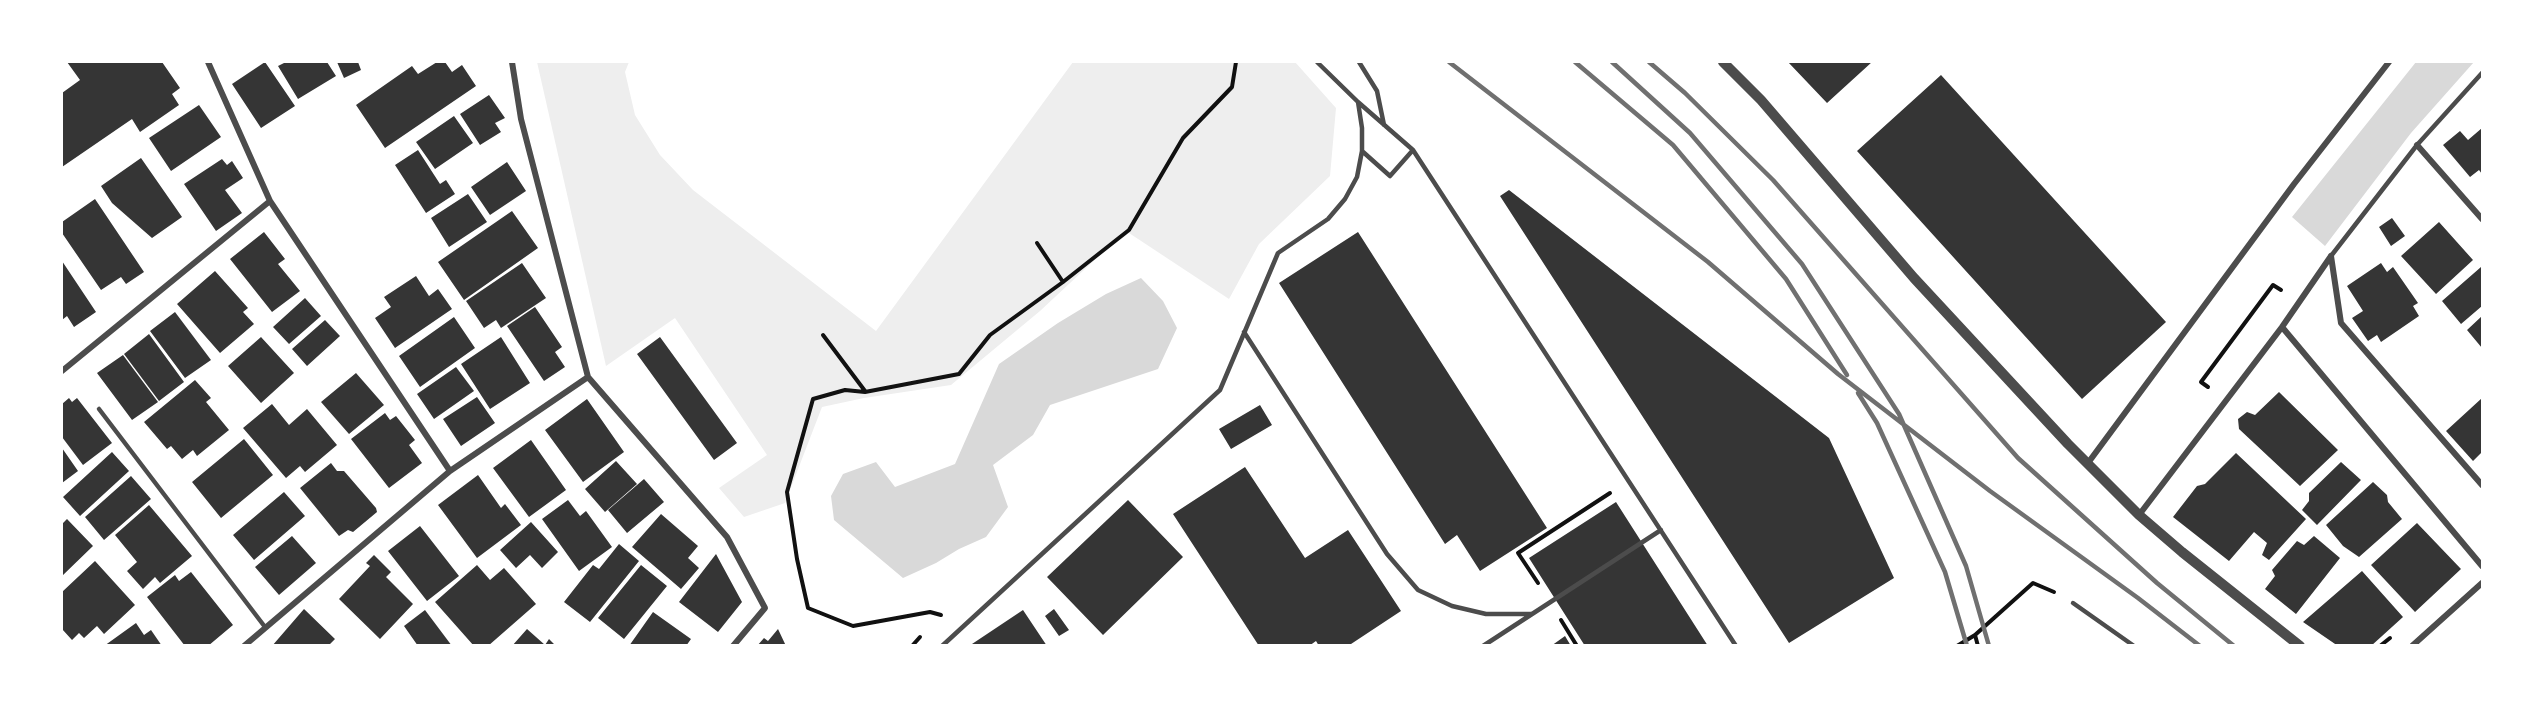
<!DOCTYPE html>
<html>
<head>
<meta charset="utf-8">
<style>
	body { margin:0 }
	#map { position:relative; width:2544px; height:707px; overflow:hidden; background:#fff; font-family:Karla,sans-serif }
	canvas { display:block }
	.frame { position:absolute; inset:0; border:63px solid #fff; pointer-events:none }
</style>
</head>
<body>
<div id="map">
<canvas width="2544" height="707"></canvas>
<div class="frame"></div>
</div>
<script>
const ctx = document.querySelector('canvas').getContext('2d');
ctx.lineJoin = 'round';
function paint(path, color) {
  ctx.fillStyle = color;
  ctx.fill(path, 'evenodd');
}
function stroke(path, color, width, dash) {
  ctx.strokeStyle = color;
  ctx.lineWidth = width;
  ctx.lineCap = dash ? 'butt' : 'round';
  ctx.setLineDash(dash || []);
  ctx.stroke(path);
}
const green = new Path2D(`
	M537,62H629L625,72L635,115L660,155L693,190L876,331L1073,62H1295L1336,108L1330,176L1259,244L1229,299L1129,233L1100,255L1040,311L951,385L864,398L822,407L785,503L744,517L719,488L767,455L675,318L606,366Z`);
const water = new Path2D(`
	M2416,62H2474L2411,133L2325,246L2292,217Z
	M1141,278L1163,301L1177,328L1158,369L1050,405L1033,435L993,465L1008,507L986,537L959,549L936,563L903,578L834,520L831,496L843,474L876,462L895,487L955,464L999,364L1058,323L1106,294Z`);
const building = new Path2D(`
	M67,62H162L180,88L172,94L179,105L140,132L132,119L62,167V93L80,80Z
	M265,62L295,106L261,128L232,84Z
	M286,62H327L336,76L298,99L278,66Z
	M337,62H358L361,70L344,78Z
	M437,62H445L452,72L462,65L476,86L385,148L356,105L412,66L418,74Z
	M1788,62H1872L1827,103Z
	M1941,75L2166,322L2082,399L1857,151Z
	M489,95L505,118L495,123L501,132L480,145L460,114Z
	M199,105L221,137L171,171L149,138Z
	M454,116L473,143L435,169L416,142Z
	M2482,128V174L2479,170L2470,177L2443,145L2460,131L2468,140Z
	M418,150L440,184L446,180L455,194L426,213L395,165Z
	M141,158L182,217L152,238L112,203L101,186Z
	M222,159L227,165L232,161L243,178L225,190L242,213L216,231L184,184Z
	M507,162L526,191L490,215L471,187Z
	M1509,190L1829,438L1894,578L1789,643L1500,196Z
	M468,194L487,222L449,247L431,218Z
	M95,199L144,272L126,284L121,277L101,290L62,233V222Z
	M512,211L538,248L464,300L438,262Z
	M2392,218L2405,236L2391,246L2379,227Z
	M2439,222L2473,260L2436,294L2401,256Z
	M264,232L285,259L278,264L300,291L272,312L230,259Z
	M1358,232L1547,528L1480,571L1457,535L1445,544L1279,283Z
	M62,261L96,312L74,327L67,316L62,320Z
	M522,263L546,298L501,328L496,320L484,328L466,301Z
	M2381,263L2387,272L2393,267L2418,303L2413,306L2419,316L2381,342L2377,335L2368,341L2352,318L2363,311L2347,286Z
	M2481,267L2482,306L2461,324L2442,301Z
	M215,271L248,308L243,312L254,324L220,353L177,304Z
	M416,276L429,296L438,289L452,309L395,348L375,318L391,307L384,297Z
	M305,298L321,316L289,344L273,327Z
	M535,307L562,347L555,352L565,367L544,381L507,326Z
	M175,312L211,360L185,378L150,331Z
	M2482,316V348L2467,330Z
	M454,317L475,348L420,387L399,356Z
	M325,320L340,336L307,366L292,349Z
	M149,334L184,382L159,401L124,354Z
	M261,337L294,373L261,403L228,366Z
	M501,337L530,383L490,409L461,364Z
	M660,337L737,443L714,460L637,354Z
	M123,355L158,402L132,420L97,373Z
	M456,367L474,391L434,419L417,394Z
	M356,373L384,405L349,434L321,402Z
	M195,380L211,398L206,402L229,430L197,456L193,450L182,459L171,446L167,449L144,422Z
	M2279,392L2338,450L2300,486L2239,429L2238,419L2247,412L2255,415Z
	M477,397L495,423L461,446L443,419Z
	M69,398L72,402L77,398L112,443L83,465L62,437V404Z
	M2482,398V452L2473,461L2446,431Z
	M587,399L624,452L583,482L545,430Z
	M272,404L289,425L307,409L337,445L305,472L300,466L286,478L243,428Z
	M1260,405L1272,425L1231,449L1219,429Z
	M385,413L390,420L396,416L415,440L409,445L422,463L389,488L351,439Z
	M244,439L273,475L221,518L192,482Z
	M531,440L566,490L529,517L493,468Z
	M62,448L78,471L62,483Z
	M112,452L129,471L80,516L63,497Z
	M2236,453L2306,519L2269,560L2262,555L2267,543L2254,532L2229,561L2173,517L2197,486L2205,484Z
	M616,461L637,484L605,512L585,489Z
	M2341,462L2361,480L2317,525L2302,510L2309,501V493Z
	M331,463L337,471H344L376,508L377,512L353,532L348,530L339,536L300,488Z
	M1245,467L1305,558L1348,530L1401,611L1348,646H1319L1316,641L1309,646H1259L1173,514Z
	M478,475L501,508L505,504L521,525L477,558L438,505Z
	M131,476L151,499L104,540L85,517Z
	M644,479L664,502L627,533L608,510Z
	M2373,482L2387,495L2388,502L2402,519L2359,557L2343,546L2326,525Z
	M284,492L305,516L254,560L233,535Z
	M568,500L580,516L586,511L612,547L579,571L542,519Z
	M1128,500L1183,557L1103,635L1047,577Z
	M1616,502L1708,646H1585L1529,558Z
	M149,505L192,556L160,583L155,577L143,589L127,571L137,562L115,535Z
	M661,514L698,546L688,558L699,568L681,589L632,547Z
	M67,519L93,546L62,576V524Z
	M531,522L558,552L542,568L530,555L516,568L500,550Z
	M2417,523L2461,569L2415,612L2371,565Z
	M420,526L459,576L427,601L388,551Z
	M292,536L316,563L279,595L255,567Z
	M2314,536L2340,558L2296,614L2265,589L2275,576L2272,570L2297,541L2304,545Z
	M619,544L639,561L590,622L564,602L593,565L599,569Z
	M716,554L742,602L718,632L679,602Z
	M374,555L391,572L386,577L413,604L380,639L339,599L370,566L366,563Z
	M95,561L135,605L104,634L97,626L84,638L79,633L72,640L62,629V592Z
	M477,565L490,580L504,568L536,604L488,646H474L435,602Z
	M641,565L667,586L624,639L598,618Z
	M2362,571L2403,617L2371,646H2338L2303,622Z
	M191,572L233,625L208,646H185L147,597L175,575L179,581Z
	M304,609L335,639L328,646H272Z
	M1054,609L1069,630L1059,636L1045,616Z
	M425,610L452,646H418L404,626Z
	M1023,610L1047,646H969Z
	M653,612L691,639L686,646H629Z
	M136,623L144,635L151,630L162,646H104Z
	M527,629L545,645L549,639L556,646H512Z
	M778,629L786,646H757L764,638L768,641Z
	M1565,636L1571,646H1551Z`);
const path = new Path2D(`
	M1037,243L1063,282
	M823,335L865,391
	M2208,387L2201,382L2273,285L2281,290
	M1538,583L1518,553L1610,493
	M941,615L930,612L853,626L808,608L797,559L787,492L813,399L845,390L865,392L959,374L990,335L1063,282L1129,230L1183,138L1232,87L1236,62
	M1561,620L1577,646
	M1975,635L1978,646
	M912,646L920,637
	M1957,646L1975,635L2033,583L2054,592
	M2380,646L2390,638`);
const service = new Path2D(`
	M1317,62L1358,102L1413,150L1736,646
	M1359,62L1377,91L1384,125
	M1362,151L1390,176L1413,150
	M2331,256L2417,145L2482,73
	M1244,332L1387,554L1418,590L1452,606L1486,614H1531
	M99,409L265,627
	M2073,603L2134,646
	M942,646L1220,390L1278,253L1328,219L1345,199L1357,177L1362,151V128L1358,102
	M1483,646L1661,530`);
const minor = new Path2D(`
	M208,62L270,201L450,471
	M512,62L521,119L588,377L727,537L765,608L733,646
	M2417,145L2482,219
	M2331,256L2341,323L2482,485
	M2282,327L2482,566
	M62,371L270,201
	M2088,463L2294,184L2389,62
	M2139,515L2282,327L2331,256
	M244,646L450,471L588,377
	M2412,646L2482,583`);
const tertiary = new Path2D(`
	M1723,62L1761,100L1914,278L2068,444L2139,515L2182,552L2300,646`);
const rail = new Path2D(`
	M1449,62L1708,262L1838,374L1990,491L2138,598L2200,646
	M1575,62L1673,145L1786,279L1847,375
	M1612,62L1690,133L1802,264L1899,414L1966,566L1989,646
	M1649,62L1685,93L1773,180L2018,458L2157,583L2234,646
	M1858,393L1877,423L1945,572L1967,646`);
paint(green, '#eee');
paint(water, '#d9d9d9');
paint(building, '#353535');
stroke(path, '#111', 4);
stroke(service, '#4c4c4c', 4.5);
stroke(minor, '#4c4c4c', 6);
stroke(tertiary, '#4c4c4c', 10);
stroke(rail, '#707070', 4.5);
</script>
</body>
</html>
